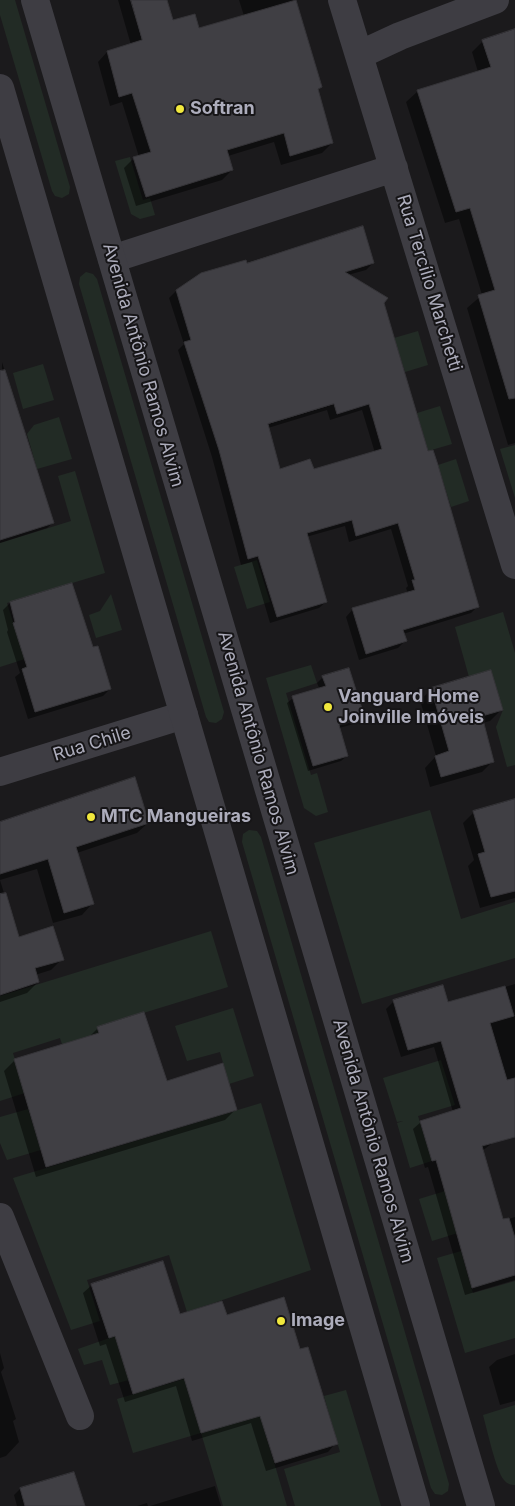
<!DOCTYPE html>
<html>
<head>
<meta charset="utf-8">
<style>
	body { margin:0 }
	canvas { display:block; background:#1b1a1c }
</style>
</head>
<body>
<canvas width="515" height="1506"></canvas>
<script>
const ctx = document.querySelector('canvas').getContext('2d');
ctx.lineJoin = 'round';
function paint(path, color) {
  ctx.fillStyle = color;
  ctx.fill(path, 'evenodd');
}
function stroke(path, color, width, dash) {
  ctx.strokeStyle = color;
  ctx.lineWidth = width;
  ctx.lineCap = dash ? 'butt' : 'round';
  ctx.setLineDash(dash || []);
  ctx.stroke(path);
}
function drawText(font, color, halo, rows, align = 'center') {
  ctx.font = font + ' Inter,sans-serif';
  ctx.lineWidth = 4;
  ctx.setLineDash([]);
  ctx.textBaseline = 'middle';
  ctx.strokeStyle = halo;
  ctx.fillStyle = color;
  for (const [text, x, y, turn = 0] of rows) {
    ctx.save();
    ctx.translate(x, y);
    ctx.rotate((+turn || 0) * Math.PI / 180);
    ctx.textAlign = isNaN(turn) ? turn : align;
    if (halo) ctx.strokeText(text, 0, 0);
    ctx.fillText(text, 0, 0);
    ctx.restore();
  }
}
const green = new Path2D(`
	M0,0H15L70,187L69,194L62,198L55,196L52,191L0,15Z
	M130,157L143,200L150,198L155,215L140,219L131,214L115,161Z
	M86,272L93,274L97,279L224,712L222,719L216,723L209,722L206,717L79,284L80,277Z
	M418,331L428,365L405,372L394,338Z
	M43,364L54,400L23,409L13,373Z
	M440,406L452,444L428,451L417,413Z
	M59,417L72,459L37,469L27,434L34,425Z
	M515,445V498L500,449Z
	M456,459L469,501L451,507L438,465Z
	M75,471L105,573L7,603L25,659L0,667V543L71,521L58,476Z
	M257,560L270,602L247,609L234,567Z
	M111,594L122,630L96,638L89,615L100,611Z
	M503,612L515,653V765L507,767L496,727L503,710L491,671L469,677L455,627Z
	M311,665L317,683L286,693L311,775L317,773L328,812L316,816L304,808L266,678Z
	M430,810L461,919L515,902V958L362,1004L314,843Z
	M249,830L257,831L261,837L449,1484L448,1491L442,1495L435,1494L431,1488L242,842L243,834Z
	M211,931L228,987L127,1018L114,1083L78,1094L60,1038L13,1053L25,1093L0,1101V996Z
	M233,1008L254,1076L229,1084L220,1052L187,1061L175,1026Z
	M441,1060L455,1105L418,1116L432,1161L410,1168L397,1123L403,1121L397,1122L383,1078Z
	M261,1103L311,1270L187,1312L169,1255L87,1280L100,1321L71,1330L13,1178Z
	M28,1109L41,1150L7,1160L0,1143V1117Z
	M445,1191L458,1233L432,1241L419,1199Z
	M461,1251L473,1293L515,1281V1338L465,1353L437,1258Z
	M115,1336L129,1380L110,1385L102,1360L84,1365L78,1349Z
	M184,1379L201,1433L260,1415L287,1506H223L201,1433L133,1453L117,1399Z
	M346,1390L381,1506H295L284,1469L340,1452L324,1396Z
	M515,1405V1485C511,1485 507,1484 504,1480C496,1471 487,1429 483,1415Z`);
const shadow = new Path2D(`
	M118,0H166L172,22L198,29L244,16L239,0H296L321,87L317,91L332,143L322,153L281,165L274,142L228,156L232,170L222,180L136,206L124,168L134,158L139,157L122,102L110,106L98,62L107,52L131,45Z
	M515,30V443L508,445L467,308L482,295L459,219L445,223L406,102L418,91L478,72L472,52L483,41Z
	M373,263L366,270L348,275L383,303L427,453L478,606L471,613L403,634L405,641L398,648L359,660L346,617L352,610L408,594L406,588L408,586L391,529L349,542L345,526L306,537L326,602L319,608L270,623L252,562L241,565L212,457L178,350L184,344L169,298L176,291L246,264ZM327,410L330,420L362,410L375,453L313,471L279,470L268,428Z
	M2,362L53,523L47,528L0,543Z
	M71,584L93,649L110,689L103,696L28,719L15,677L20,673L7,632L8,630L3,610L10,603Z
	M323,677L363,717L358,723L339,728L347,756L341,761L308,771L287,703L293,698L320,690L317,683Z
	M432,689L501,710L490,721L482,723L493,761L482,772L430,787L425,768L436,756L420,700Z
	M134,778L148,823L137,833L77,853L92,904L82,915L53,923L37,869L0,880L18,938L62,959L51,970L35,975L38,982L27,993L0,1002V823Z
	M515,800V898L480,908L468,866L474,860L463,823L474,812Z
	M515,984V1103L494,1142L482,1151L502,1221L515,1217V1280L465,1295L428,1167L425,1168L413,1129L421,1122L453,1112L434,1047L401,1057L386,1009L394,1001L447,1004Z
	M98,1028L166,1082L236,1109L225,1120L36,1177L4,1071L15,1060L88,1038Z
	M92,1285L179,1316H226L300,1351L336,1443L328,1452L266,1471L251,1423L192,1441L176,1386L125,1402L106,1344L100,1346L83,1293Z
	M0,1353L4,1368L1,1372L16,1419L13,1421L19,1442L6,1456L0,1458Z
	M515,1354V1401L500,1405L489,1367L497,1360Z
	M74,1473L84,1506H17L14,1495L20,1489Z
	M215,1486L221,1506H150Z
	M147,1503L148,1506H137Z`);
const building = new Path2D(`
	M131,0H167L173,20L195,14L199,28L296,0L322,87L318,89L333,143L290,156L284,133L227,150L233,170L146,197L133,157L151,152L132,93L119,97L107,51L142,40Z
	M515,29V398L509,399L478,295L495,290L470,208L456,212L417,90L491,67L482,40Z
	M363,226L374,263L345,272L388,298L384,303L394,337L428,451L433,450L438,465L479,607L403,630L407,641L366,654L352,608L415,590L412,580H415L398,523L356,536L352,520L307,533L327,602L277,617L258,556L248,559L219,450L184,342L191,340L176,290L201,273L246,260L247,263ZM334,404L337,414L369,404L382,449L314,469L310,459L280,469L268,424Z
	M5,370L54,523L0,540V371Z
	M72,583L93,647L98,646L111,689L35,712L22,669L27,667L13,623L15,622L10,602Z
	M349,668L365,718L339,725L348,756L313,766L292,696L326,686L322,676Z
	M491,670L503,710L482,716L494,762L441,777L435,756L449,751L431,688Z
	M135,777L149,823L76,847L94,904L64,913L48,859L0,874V822Z
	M515,799V891L491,897L478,854L485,852L473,811Z
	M6,893L19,937L53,926L64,960L35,968L39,982L0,995V894Z
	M443,985L448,1002L505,986L514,1016L490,1023L507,1080L515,1078V1137L482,1146L503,1219L509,1218L515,1238V1275L472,1288L436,1160L432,1161L420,1121L461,1108L441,1041L408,1050L393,1000Z
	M144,1012L167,1081L223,1063L237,1110L46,1167L14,1059L99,1033L97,1027Z
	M163,1261L180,1314L222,1301L227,1315L284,1297L300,1349L308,1347L338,1444L275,1463L260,1416L201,1433L184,1378L133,1394L115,1336L109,1338L91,1284Z
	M74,1472L85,1506H25L20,1488Z`);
const minor = new Path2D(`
	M342,0L515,565
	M359,55L400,36L495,0
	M112,259L394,168
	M0,772L184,715
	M0,1217L80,1416`);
const tertiary = new Path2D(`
	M35,0L481,1506
	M0,88L416,1506`);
const markers = [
	[180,109,5,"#f1e83d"],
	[328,707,5,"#f1e83d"],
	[91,817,5,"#f1e83d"],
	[281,1321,5,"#f1e83d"]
];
const poiNames = [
	["Softran",190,109],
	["Vanguard Home",338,697],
	["Joinville Imóveis",338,718],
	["MTC Mangueiras",101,817],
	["Image",291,1321]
];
const streetNames = [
	["Rua Tercílio Marchetti",429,283,73],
	["Avenida Antônio Ramos Alvim",143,365,74],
	["Rua Chile",92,744,-17],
	["Avenida Antônio Ramos Alvim",258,753,74],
	["Avenida Antônio Ramos Alvim",373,1141,74]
];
paint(green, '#222b25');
paint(shadow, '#0007');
paint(building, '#403f44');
stroke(building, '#353438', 1);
stroke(minor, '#3e3d43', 28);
stroke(tertiary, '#3e3d43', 28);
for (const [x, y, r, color] of markers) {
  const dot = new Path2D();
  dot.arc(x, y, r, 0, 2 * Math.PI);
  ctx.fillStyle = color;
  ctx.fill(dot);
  stroke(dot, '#161517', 2);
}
drawText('bold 18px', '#adadbc', '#161517', poiNames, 'left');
drawText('18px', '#adadbc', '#161517', streetNames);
</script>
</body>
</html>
